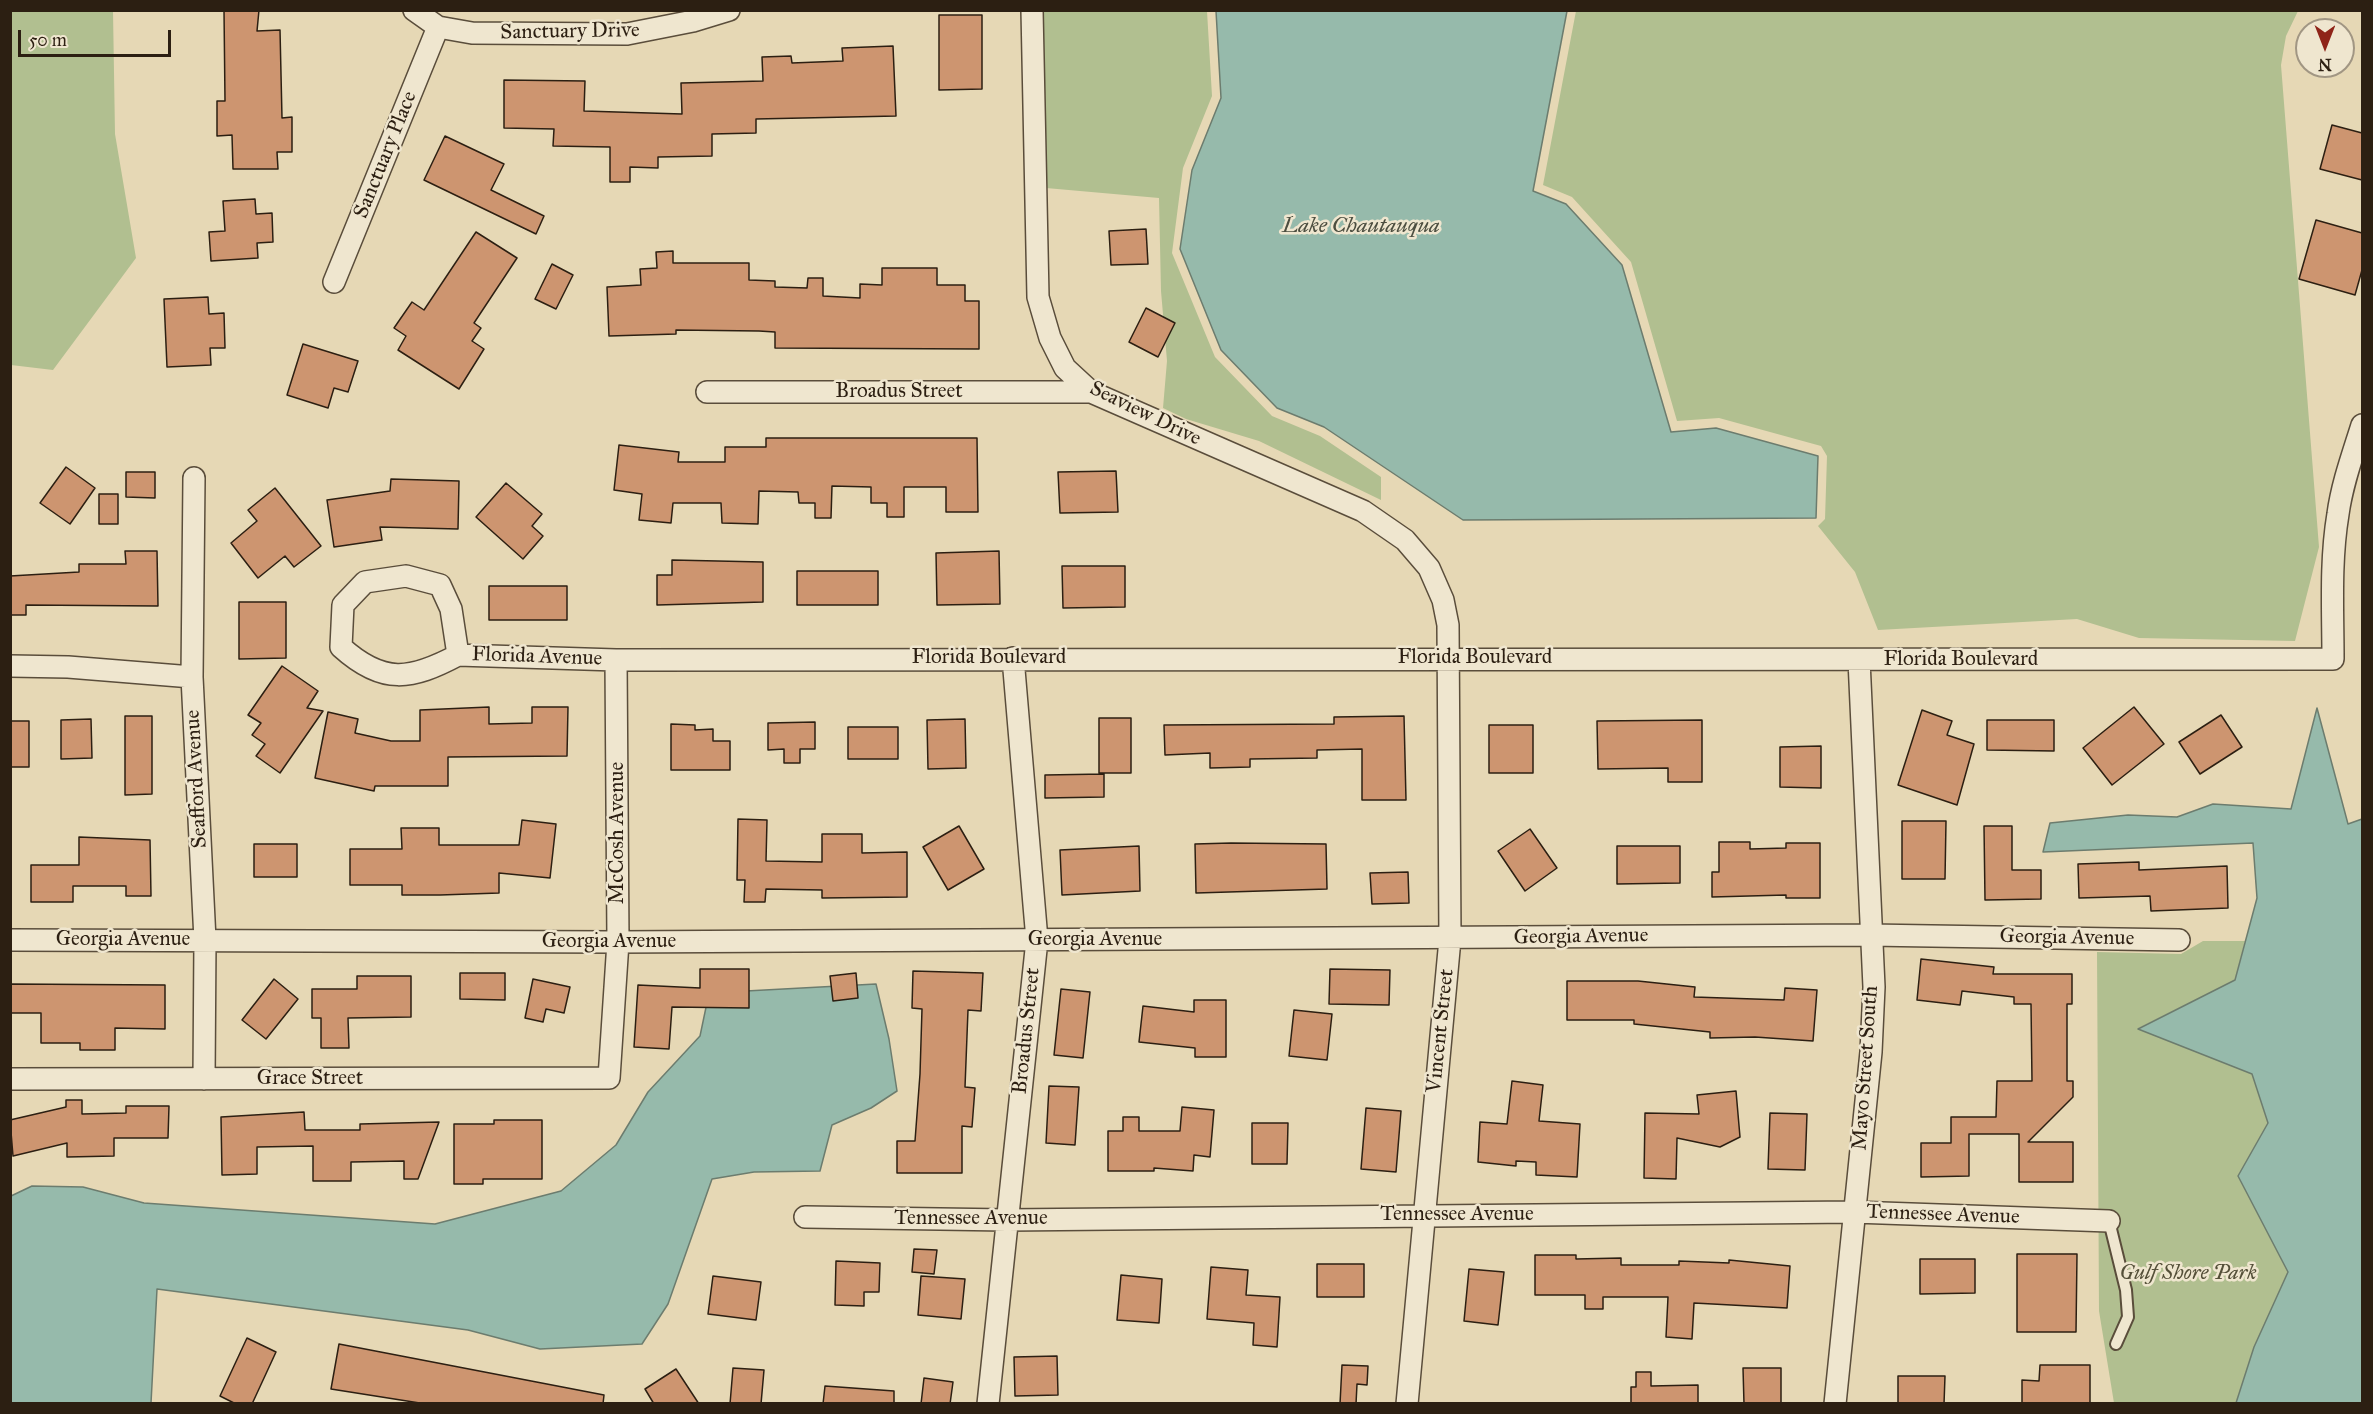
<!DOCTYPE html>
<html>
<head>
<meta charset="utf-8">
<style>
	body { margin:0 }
	#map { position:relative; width:2373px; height:1414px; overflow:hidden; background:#e6d8b5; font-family:"IM FELL Great Primer",serif }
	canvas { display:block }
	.frame { position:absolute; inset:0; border:12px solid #2c1f12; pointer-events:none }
	.north { position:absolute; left:2295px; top:18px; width:60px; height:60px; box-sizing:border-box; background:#efe6cf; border:2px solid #a19683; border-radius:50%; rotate:180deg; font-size:16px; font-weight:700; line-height:24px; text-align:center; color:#2c1f12 }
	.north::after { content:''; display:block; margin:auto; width:21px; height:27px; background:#8f2418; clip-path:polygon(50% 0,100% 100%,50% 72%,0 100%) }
	.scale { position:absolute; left:18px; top:30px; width:153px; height:27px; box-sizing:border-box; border:3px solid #2c1f12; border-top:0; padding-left:8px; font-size:18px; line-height:21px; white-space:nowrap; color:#2c1f12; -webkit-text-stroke:4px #efe6cf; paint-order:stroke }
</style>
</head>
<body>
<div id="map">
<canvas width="2373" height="1414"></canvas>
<div class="frame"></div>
<div class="north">N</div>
<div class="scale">50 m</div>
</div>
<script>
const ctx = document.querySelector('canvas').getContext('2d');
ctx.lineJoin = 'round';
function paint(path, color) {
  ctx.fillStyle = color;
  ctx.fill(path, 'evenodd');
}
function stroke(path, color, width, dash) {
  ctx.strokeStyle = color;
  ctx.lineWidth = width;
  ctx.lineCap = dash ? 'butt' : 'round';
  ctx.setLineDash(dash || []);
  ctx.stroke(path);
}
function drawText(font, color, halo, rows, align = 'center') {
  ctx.font = font + ' "IM FELL Great Primer",serif';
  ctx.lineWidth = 5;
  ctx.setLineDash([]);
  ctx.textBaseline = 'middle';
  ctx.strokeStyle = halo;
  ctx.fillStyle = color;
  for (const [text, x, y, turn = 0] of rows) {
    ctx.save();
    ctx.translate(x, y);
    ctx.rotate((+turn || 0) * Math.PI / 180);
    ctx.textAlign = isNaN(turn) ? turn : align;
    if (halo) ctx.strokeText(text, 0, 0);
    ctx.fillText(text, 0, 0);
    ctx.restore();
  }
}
const green = new Path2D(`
	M11,10L113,11L115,134L136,258L53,370L11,365Z
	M1043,11H1207L1212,96L1183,168L1172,253L1215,357L1272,416L1320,436L1381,477V500L1259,441L1186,419L1163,408L1167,361L1161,291L1159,198L1046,188Z
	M1576,11H2298L2286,36L2281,65L2319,547L2295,641L2139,638L2077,619L1878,630L1855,572L1818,526L1825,519L1827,456L1821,446L1719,418L1677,421L1631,262L1572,197L1543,185Z
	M2203,941H2245L2235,980L2139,1028L2252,1074L2268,1123L2238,1176L2288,1272L2254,1347L2236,1403H2114L2099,1311L2097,952L2181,954Z`);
const water = new Path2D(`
	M1216,11H1567L1533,191L1566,204L1622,265L1671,432L1716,428L1818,456L1816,518L1463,520L1324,427L1277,408L1221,350L1180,249L1192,170L1221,98Z
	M2317,708L2348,824L2362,819V1403H2236L2254,1347L2288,1272L2238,1176L2268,1123L2252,1074L2138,1029L2235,980L2257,898L2253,843L2043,852L2050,823L2128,815L2177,817L2213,804L2291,809Z
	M876,984L889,1039L897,1091L871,1108L832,1125L820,1171L754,1172L712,1179L668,1304L642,1344L540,1349L468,1330L157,1289L151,1403L11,1404V1196L32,1186L83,1187L144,1203L435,1224L561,1191L616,1145L648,1092L700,1036L709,993Z`);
const building = new Path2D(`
	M224,10H259L257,31L280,30L282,118L292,117V152H277L278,169H233L232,135L217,136V101H225Z
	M939,15H982V89L939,90Z
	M893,46L896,116L756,119V133L712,134V156L658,157V168L630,167V182H610V147L553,146L554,129L504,128V80L585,81L584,111L682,114L681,83L763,81L762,57L791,56L792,63L843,61L842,48Z
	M2332,125L2362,133V180L2320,169Z
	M445,136L504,164L491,190L544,216L536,234L424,180Z
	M255,199L256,214L272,213L273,242L257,243L258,258L211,261L209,232L225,231L223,201Z
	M2316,220L2362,233V270L2355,295L2299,279Z
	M1146,229L1148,264L1111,265L1109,231Z
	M476,232L517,258L474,323L481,328L472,341L484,349L459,389L398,350L406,336L394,328L412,302L424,310Z
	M673,251V263H749V280L775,281V287L807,288L808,278H823V296L860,298V284L882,285V268H937V285H965V301H979V349L775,348V332L759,331L676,330V334L609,336L607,287L641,285L640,269L657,268L656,252Z
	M552,264L573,275L556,309L535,299Z
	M208,297L209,314L224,313L225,348H210L211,365L167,367L164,299Z
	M1146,308L1175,323L1158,357L1129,342Z
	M303,344L358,361L348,392L334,388L328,408L287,395Z
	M766,438H977L978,512H946V487H904V517H887V503H871V487L832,486L831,518H815V503H799L798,492L759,491L758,524L722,523L721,503H673L671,523L639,520L642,494L614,490L619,445L679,452L678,462H725V447H766Z
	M66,467L95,488L70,524L40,503Z
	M1116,471L1118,512L1060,513L1058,472Z
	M126,472H155V498L126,497Z
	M391,479L459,481L458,529L380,527L382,540L334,547L327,500L390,491Z
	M506,483L542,514L532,526L543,536L523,559L476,517Z
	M275,488L321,546L294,567L285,556L258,578L231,543L257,521L248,510Z
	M99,494H118V524H99Z
	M125,551H157L158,606L26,605V615H10V576L79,572V564H126Z
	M999,551L1000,604L937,605L936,553Z
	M672,560L763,562V602L657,605V575H672Z
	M1062,566H1125V607L1063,608Z
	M797,571H878V605H797Z
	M489,586H567V620H489Z
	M239,602H286V658L239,659Z
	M282,666L318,691L307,708L323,711L280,773L256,756L265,744L252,735L261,723L248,715Z
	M489,707V724L532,723V707H568L567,756L448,757V786H375L374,791L315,778L328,712L358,719L355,733L391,741H420V710Z
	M2134,707L2164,744L2112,785L2083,748Z
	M1922,710L1952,721L1947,735L1974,744L1957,805L1898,785Z
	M2221,715L2242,747L2200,774L2179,742Z
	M125,716H152V794L125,795Z
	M1404,716L1406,800H1362V749L1317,750V758L1250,759V767L1210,768V753L1165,755L1164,725L1334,724V717Z
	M1099,718H1131V773H1099Z
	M91,719L92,758L61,759V720Z
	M965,719L966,768L928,769L927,720Z
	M1702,720V782H1668V768L1598,769L1597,721Z
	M1987,720H2054V751L1987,750Z
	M10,721H29V767H10Z
	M815,722V749H800V763H784V749L768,750V723Z
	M671,724L695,725V730L713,729V741H730V770H671Z
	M1489,725H1533V773H1489Z
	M848,727H898V759H848Z
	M1821,746V788L1780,787V747Z
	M1104,774V797L1045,798V775Z
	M738,819L767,820L766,861L822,862V834H862V853L907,852V897L822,898V890L766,889L765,902H744L745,880H737Z
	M522,820L556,824L550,878L499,873V893L440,895H402V885H350V849H402L401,828H439V845H519Z
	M1902,821H1946L1945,879H1902Z
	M959,826L984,869L948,890L923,847Z
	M1984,826H2012V870H2041V899L1985,900Z
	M1530,829L1557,868L1525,891L1498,851Z
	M79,837L150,840L151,896H126V886H73V902H31V865H79Z
	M1719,842H1750V849L1786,848V843H1820V898H1786V895L1712,897V872H1719Z
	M1231,843L1326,844L1327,889L1196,893L1195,844Z
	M254,844H297V877H254Z
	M1139,846L1140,891L1062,895L1060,850Z
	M1617,846H1680V883L1617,884Z
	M2139,862V870L2227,866L2228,908L2151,911L2150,896L2079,898L2078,864Z
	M1408,872L1409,903L1372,904L1370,873Z
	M1921,959L1994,967L1993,974H2072V1004H2067V1081H2073V1097L2028,1142H2073V1182H2019V1134H1969V1176L1921,1177V1143H1951V1117H1996L1997,1081H2032L2031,1004H2014V997L1962,991L1960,1005L1917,1000Z
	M700,969H749V1008L672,1007L669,1049L634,1047L638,985L700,988Z
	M1330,969L1390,970L1389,1005L1329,1004Z
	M913,971L983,973L981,1011L968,1010L965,1087L975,1088L972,1127L962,1126V1173H897V1141H915L920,1074L922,1009L912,1008Z
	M460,973H505V1000L460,999Z
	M856,973L858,998L833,1001L830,976Z
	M357,976H411V1017L348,1018L349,1048H321V1018H312V989H357Z
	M274,979L298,999L266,1039L242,1020Z
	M533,979L570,987L564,1013L546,1009L543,1022L525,1018Z
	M1567,981H1638L1695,987L1694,997L1784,1000L1785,988L1817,990L1813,1041L1755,1037L1710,1038V1032L1634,1024V1020H1567Z
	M10,984L165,985V1029L115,1028V1050H80V1043H41V1013H10Z
	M1061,989L1090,992L1083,1058L1054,1055Z
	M1194,1000H1226V1057H1195V1048L1139,1042L1143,1006L1194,1012Z
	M1294,1010L1332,1014L1327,1060L1289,1056Z
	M1512,1081L1543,1085L1539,1121L1580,1124L1577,1177L1536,1175V1162L1516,1161V1166L1478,1162L1480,1122L1507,1124Z
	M1049,1086L1079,1087L1075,1145L1046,1143Z
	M1736,1091L1740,1137L1720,1147L1677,1138L1676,1179L1644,1178L1645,1113L1699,1114L1697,1095Z
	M66,1100H82V1114L126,1113V1106H169L168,1138H114V1156L67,1157V1143L13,1156L10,1120L66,1107Z
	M1182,1107L1214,1110L1210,1157L1194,1155L1193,1171L1154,1168V1171H1108V1131H1123V1117H1139V1131H1180Z
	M1366,1108L1401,1111L1396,1172L1361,1169Z
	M304,1112L305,1130H360V1124L439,1122L418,1179H404V1161L351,1162V1181H313V1146L257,1147V1174L222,1175L221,1117Z
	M1770,1113L1807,1114L1805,1170L1768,1169Z
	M494,1120H542V1179H483V1184H454V1124H494Z
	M1252,1123H1288L1287,1164H1252Z
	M914,1249L937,1250L934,1274L912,1272Z
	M2017,1254H2077L2076,1332H2017Z
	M1535,1255H1576V1259L1621,1258V1265H1679V1261L1729,1263V1260L1790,1266L1787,1308L1694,1303L1692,1339L1666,1337L1668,1297H1603V1309H1585V1295H1535Z
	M1920,1259H1975V1293L1920,1294Z
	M836,1261L880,1263L879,1292H864V1306L835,1305Z
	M1317,1264H1364V1297H1317Z
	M1211,1267L1248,1270L1246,1295L1280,1297L1277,1347L1253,1345L1254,1323L1207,1319Z
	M1469,1269L1504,1272L1498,1325L1464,1321Z
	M1121,1275L1162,1279L1159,1323L1117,1320Z
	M713,1276L761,1282L756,1320L708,1314Z
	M921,1276L965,1279L961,1319L918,1315Z
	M247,1338L276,1352L252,1404H236L220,1396Z
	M339,1344L604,1395L603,1404H426L331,1389Z
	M1057,1356L1058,1395L1015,1396L1014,1357Z
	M1342,1365L1368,1366L1367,1385L1357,1384L1356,1404H1340Z
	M2040,1365H2090V1404H2022V1380L2039,1381Z
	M733,1368L764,1370L761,1404H730Z
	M1743,1368H1781V1404H1744Z
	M676,1369L699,1404H654L645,1389Z
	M1636,1372H1651V1386L1698,1385V1404H1631V1387H1636Z
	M1898,1376H1945L1944,1404H1898Z
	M924,1378L953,1382L950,1404H921Z
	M825,1386L894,1391V1404H823Z`);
const service = new Path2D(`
	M2109,1221L2126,1290L2128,1317L2116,1344`);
const minor = new Path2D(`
	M414,10L438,27L472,33L627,34L693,21L729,10
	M1032,10L1038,297L1050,338L1065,368L1091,392L1363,511L1405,540L1429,568L1443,600L1448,625L1450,939L1407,1404
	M334,282L438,27
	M707,392H1091
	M194,478L192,677L205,940L204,1079
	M406,576L440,585L451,609L458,655C411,680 383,685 341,647L343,605L365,582Z
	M458,655L616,660L2333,659C2333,611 2330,562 2338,514C2342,484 2353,454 2362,425
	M10,666L68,667L192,677
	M10,940L618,942L1870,935L2179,940
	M10,1079L609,1078L618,942L616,660
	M805,1217L1007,1220L1854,1212L2109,1221
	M988,1404L1037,940L1013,658
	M1835,1404L1871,1052L1874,987L1859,660`);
const streetNames = [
	["Sanctuary Drive",570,32,-1],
	["Sanctuary Place",386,155,-68],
	["Broadus Street",899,392],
	["Seaview Drive",1145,414,26],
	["Florida Avenue",537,657,2],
	["Florida Boulevard",989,658],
	["Florida Boulevard",1475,658],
	["Florida Boulevard",1961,660],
	["Seafford Avenue",197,779,-93],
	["McCosh Avenue",618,833,-90],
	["Georgia Avenue",1581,937,-1],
	["Georgia Avenue",2067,938,1],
	["Georgia Avenue",123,940],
	["Georgia Avenue",1095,940],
	["Georgia Avenue",609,942],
	["Broadus Street",1027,1031,-84],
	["Vincent Street",1441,1031,-84],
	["Mayo Street South",1866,1068,-86],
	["Grace Street",310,1079],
	["Tennessee Avenue",1457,1215],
	["Tennessee Avenue",1943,1215,2],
	["Tennessee Avenue",971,1219]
];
const parkNames = [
	["Gulf Shore Park",2188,1274]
];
const waterNames = [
	["Lake Chautauqua",1361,227]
];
paint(green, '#b1bf90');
paint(water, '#96baab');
stroke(water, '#6c7c6e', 1.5);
paint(building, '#cd9570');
stroke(building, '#2c1f12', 1.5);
stroke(service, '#5a4d3b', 14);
stroke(minor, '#5a4d3b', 24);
stroke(service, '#efe6cf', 10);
stroke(minor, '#efe6cf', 21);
drawText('21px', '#2c1f12', '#efe6cf', streetNames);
drawText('italic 21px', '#544f38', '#efe6cf', parkNames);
drawText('italic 22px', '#4c4e40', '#efe6cf', waterNames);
</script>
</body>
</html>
